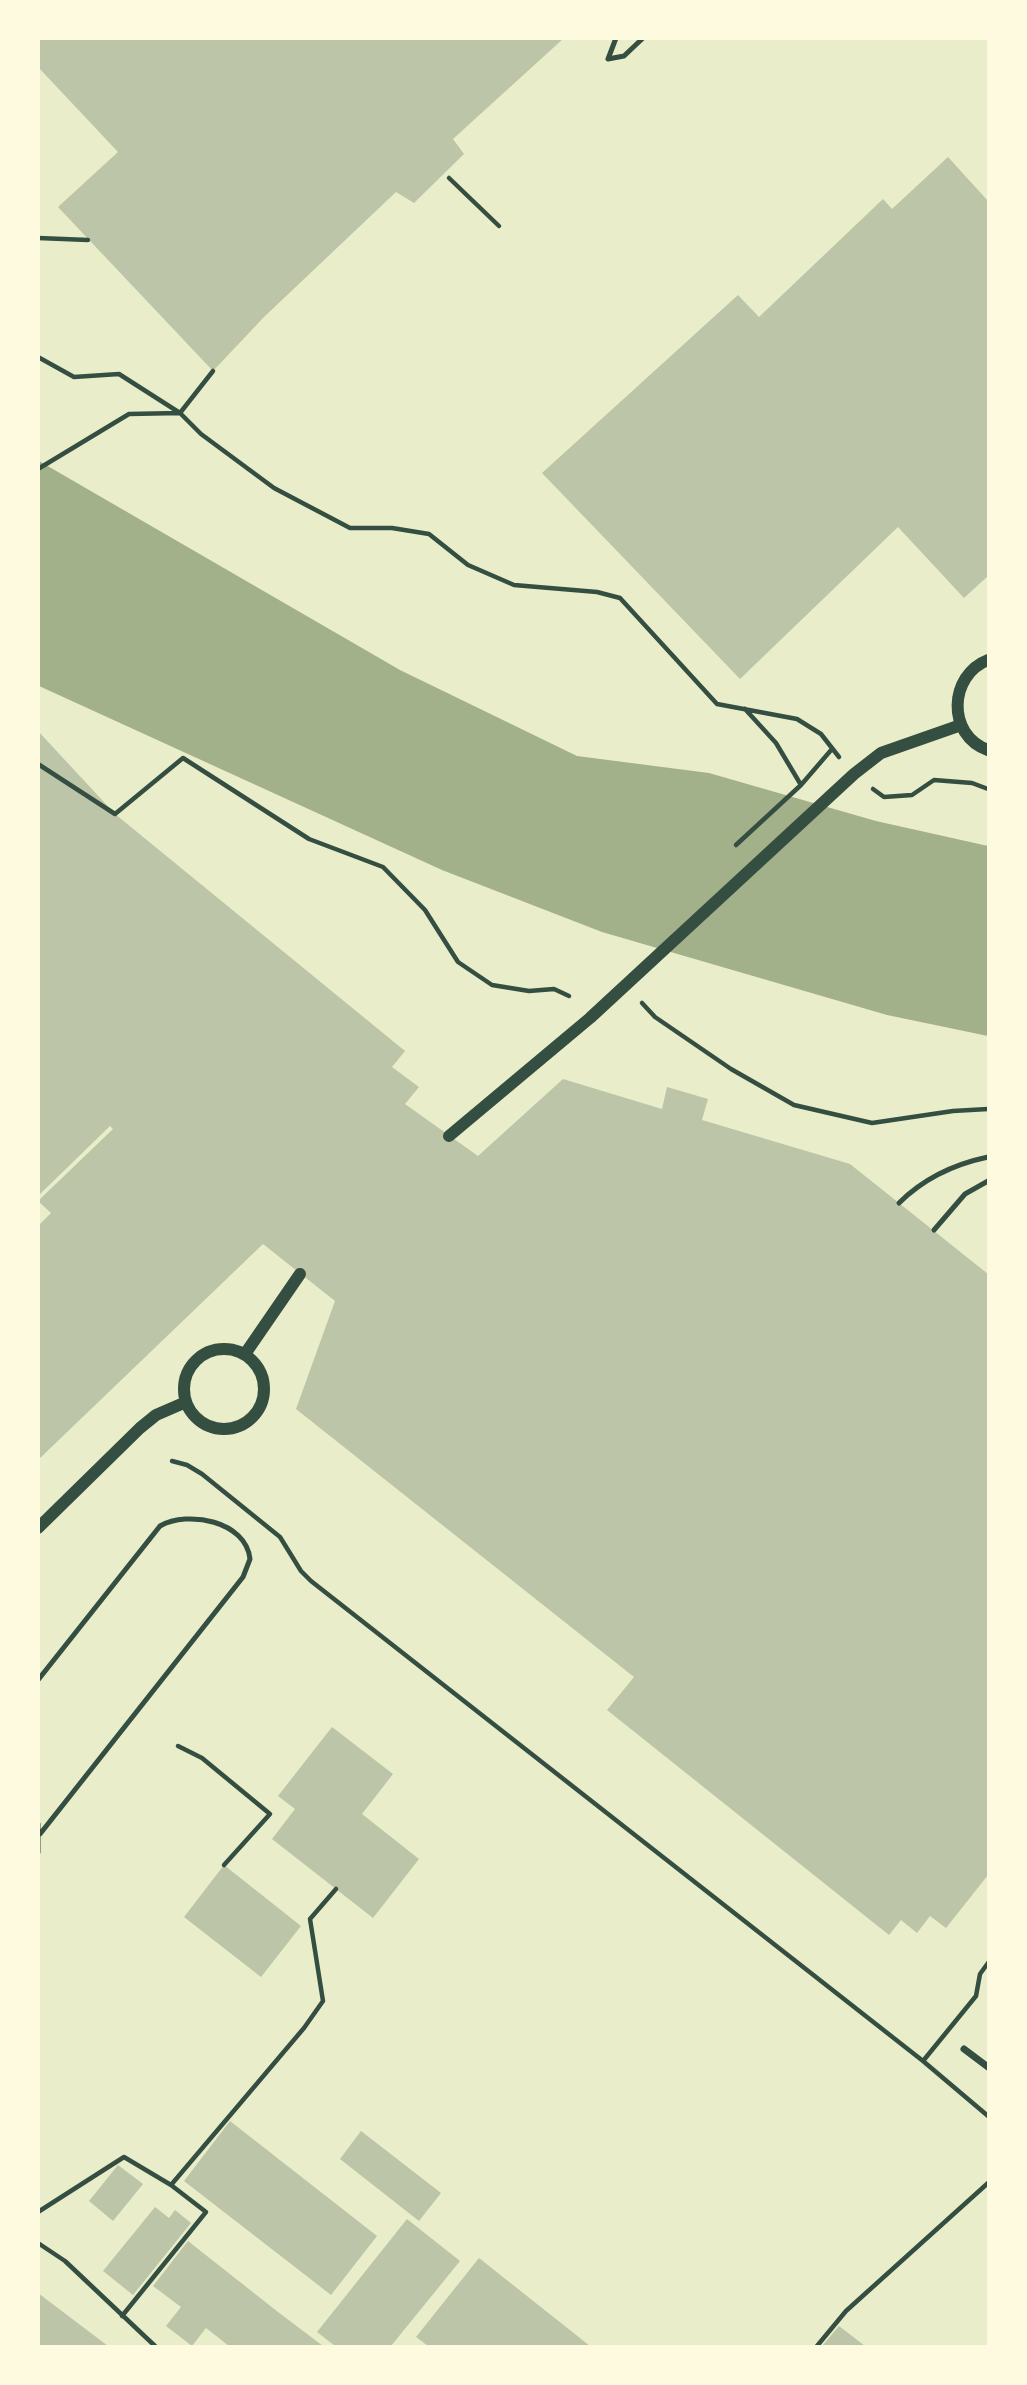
<!DOCTYPE html>
<html>
<head>
<meta charset="utf-8">
<style>
	body { margin:0 }
	#map { position:relative; width:1027px; height:2385px; overflow:hidden; background:#e9edc9; font-family:"Crimson Pro",serif }
	canvas { display:block }
	.frame { position:absolute; inset:0; border:40px solid #fefae0; pointer-events:none }
</style>
</head>
<body>
<div id="map">
<canvas width="1027" height="2385"></canvas>
<div class="frame"></div>
</div>
<script>
const ctx = document.querySelector('canvas').getContext('2d');
ctx.lineJoin = 'round';
function paint(path, color) {
  ctx.fillStyle = color;
  ctx.fill(path, 'evenodd');
}
function stroke(path, color, width, dash) {
  ctx.strokeStyle = color;
  ctx.lineWidth = width;
  ctx.lineCap = dash ? 'butt' : 'round';
  ctx.setLineDash(dash || []);
  ctx.stroke(path);
}
const water = new Path2D(`
	M39,461L400,670L577,756L709,773L876,821L988,846V1036L887,1015L602,932L442,870L39,686Z`);
const building = new Path2D(`
	M38,38H564L453,139L464,154L414,203L396,192L264,317L213,371L58,207L118,152L38,67Z
	M948,157L988,201V576L964,598L898,527L740,679L542,473L738,295L759,317L883,199L892,209Z
	M38,731L115,814L405,1051L392,1067L419,1087L405,1104L478,1156L563,1079L662,1109L667,1087L708,1099L702,1120L850,1164L988,1274V1875L946,1928L930,1916L917,1933L901,1920L889,1935L607,1710L634,1677L296,1409L335,1301L263,1244L38,1460V1226L51,1213L38,1201L113,1129L110,1126L38,1196Z
	M332,1727L393,1774L362,1814L419,1859L373,1918L272,1839L295,1809L278,1796Z
	M224,1865L301,1926L261,1977L184,1917Z
	M230,2121L377,2236L331,2295L184,2181Z
	M361,2131L441,2193L419,2221L340,2159Z
	M118,2165L143,2184L113,2221L89,2201Z
	M155,2207L169,2218L175,2210L191,2223L133,2295L103,2271Z
	M407,2219L460,2261L391,2346H335L317,2332Z
	M188,2241L278,2312L323,2346H229L206,2328L192,2346L166,2326L181,2307L153,2286Z
	M479,2258L590,2346H428L416,2337Z
	M38,2293L108,2346H38Z
	M839,2326L865,2346H822Z`);
const path = new Path2D(`
	M449,178L499,226
	M38,238L88,240
	M38,357L74,377L119,374L180,413L201,434L274,488L350,528H392L429,534L468,565L514,585L597,592L620,598L717,704L797,719L821,734L839,757
	M38,469L129,414L180,413L213,371
	M745,709L776,743L801,785
	M38,764L115,814L183,758L309,839L383,867L425,910L458,962L492,985L529,991L554,989L569,996
	M873,789L884,797L912,795L934,780L972,783L988,789
	M736,845L801,785L832,749
	M642,1003L655,1017L731,1069L794,1105L872,1123L953,1111L988,1109
	M172,1461L187,1465L202,1474L280,1537L301,1571L311,1581L923,2061L988,2116
	M178,1746L202,1758L270,1814L224,1865
	M923,2061L976,1996L980,1974L988,1963
	M38,2212L124,2157L171,2185
	M38,2243L65,2261L155,2346
	M122,2316L206,2212L171,2185L304,2028L323,2001L310,1919L336,1889
	M817,2346L846,2311L988,2183`);
const service = new Path2D(`
	M608,59L624,56L643,38
	M608,59L616,38
	M899,1203C923,1179 955,1164 988,1157
	M934,1230L965,1194L988,1181
	M38,1680L160,1526C188,1510 246,1521 250,1559L243,1577L40,1834
	M38,1824V1852`);
const minor = new Path2D(`
	M964,2049L988,2067`);
const tertiary = new Path2D(`
	M988,660C949,675 946,735 988,750
	M449,1136L590,1018L854,774L881,753L961,725
	M184 1389a40 40 0 1 1 80 0a40 40 0 1 1-80 0Z
	M245,1354L300,1274
	M38,1528L140,1428L156,1415L186,1402`);
paint(water, '#a3b18a');
paint(building, '#bcc5a7');
stroke(path, '#344e41', 4.5);
stroke(service, '#344e41', 5);
stroke(minor, '#344e41', 7);
stroke(tertiary, '#344e41', 12);
</script>
</body>
</html>
